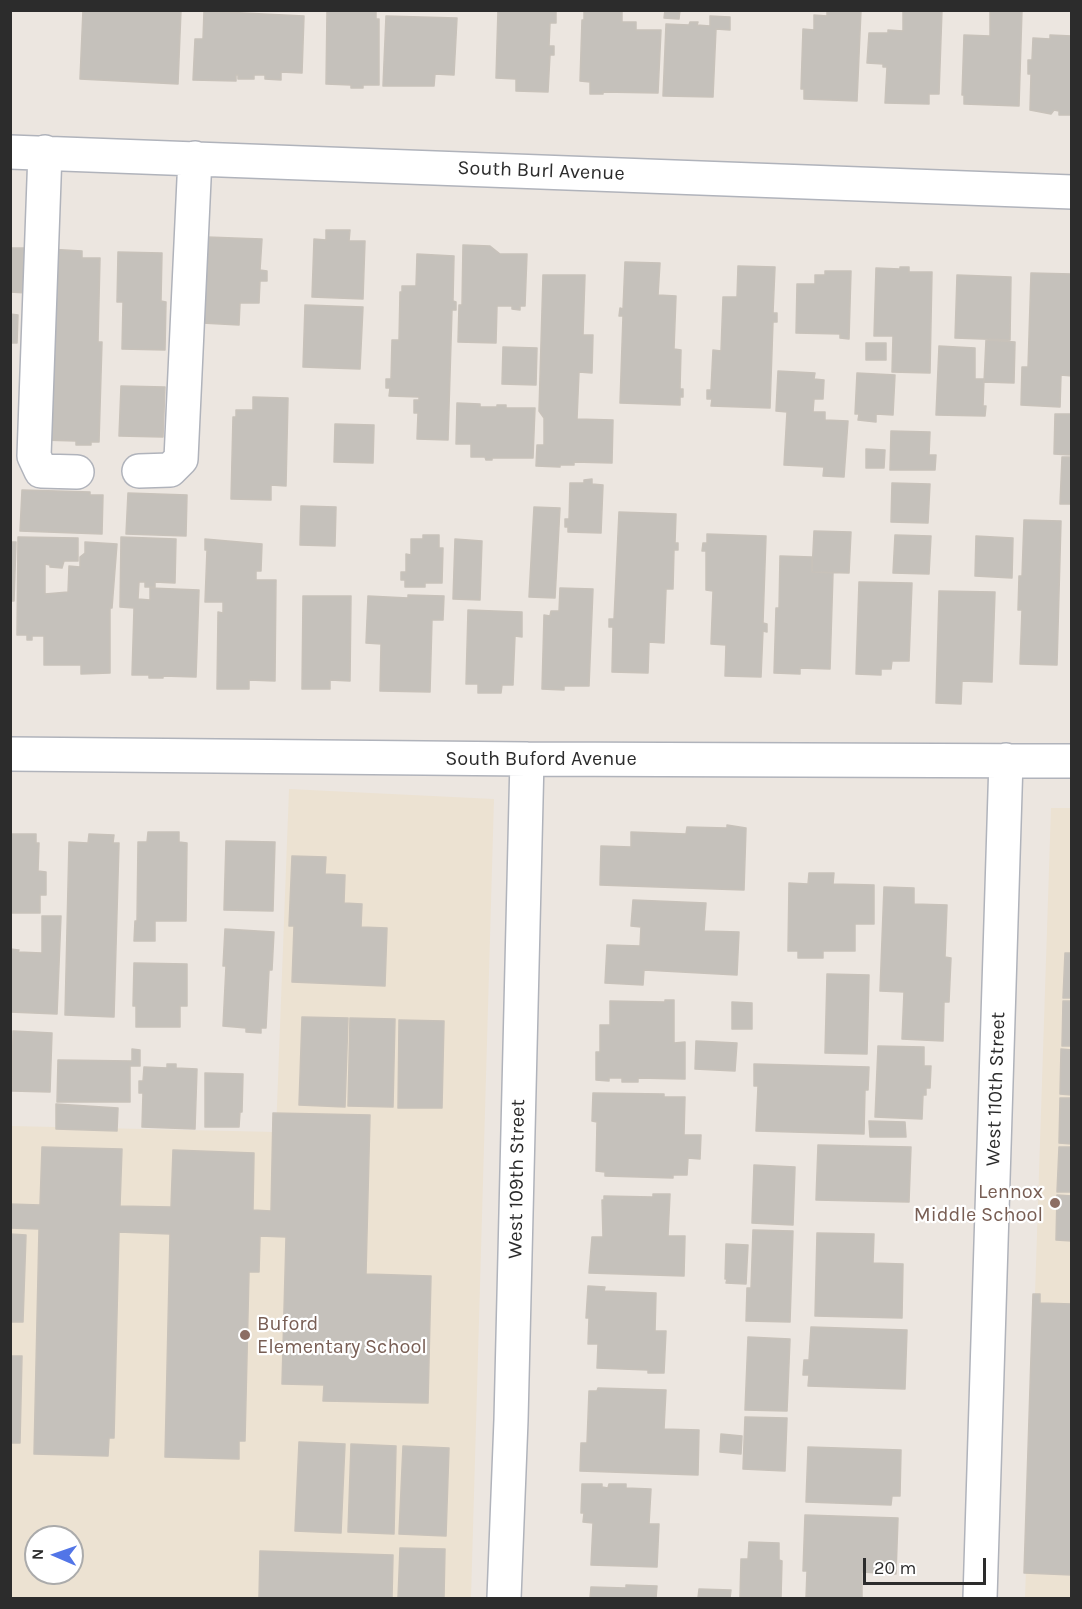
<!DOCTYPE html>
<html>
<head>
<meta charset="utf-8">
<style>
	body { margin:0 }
	#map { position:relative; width:1082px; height:1609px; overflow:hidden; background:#ece6e0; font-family:Karla,sans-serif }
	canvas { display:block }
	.frame { position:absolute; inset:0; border:12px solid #2c2c2c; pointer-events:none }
	.north { position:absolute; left:24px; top:1525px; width:60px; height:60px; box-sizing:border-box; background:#fff; border:2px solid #ababab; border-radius:50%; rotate:272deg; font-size:16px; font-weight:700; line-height:24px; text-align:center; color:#2c2c2c }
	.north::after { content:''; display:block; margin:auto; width:21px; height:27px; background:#5275e7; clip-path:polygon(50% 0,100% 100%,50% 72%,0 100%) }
	.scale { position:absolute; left:863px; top:1558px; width:123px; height:27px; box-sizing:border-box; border:3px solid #2c2c2c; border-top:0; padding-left:8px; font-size:18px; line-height:21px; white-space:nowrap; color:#2c2c2c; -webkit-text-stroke:4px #fff; paint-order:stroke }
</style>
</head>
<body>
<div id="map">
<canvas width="1082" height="1609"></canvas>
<div class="frame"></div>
<div class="north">N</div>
<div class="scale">20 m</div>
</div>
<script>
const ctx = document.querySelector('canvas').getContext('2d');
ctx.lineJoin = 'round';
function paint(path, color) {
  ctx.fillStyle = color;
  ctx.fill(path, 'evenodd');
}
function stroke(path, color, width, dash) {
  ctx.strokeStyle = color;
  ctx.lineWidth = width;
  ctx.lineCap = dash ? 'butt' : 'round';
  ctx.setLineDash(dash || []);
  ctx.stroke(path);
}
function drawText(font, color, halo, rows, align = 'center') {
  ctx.font = font + ' Karla,sans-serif';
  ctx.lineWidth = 4.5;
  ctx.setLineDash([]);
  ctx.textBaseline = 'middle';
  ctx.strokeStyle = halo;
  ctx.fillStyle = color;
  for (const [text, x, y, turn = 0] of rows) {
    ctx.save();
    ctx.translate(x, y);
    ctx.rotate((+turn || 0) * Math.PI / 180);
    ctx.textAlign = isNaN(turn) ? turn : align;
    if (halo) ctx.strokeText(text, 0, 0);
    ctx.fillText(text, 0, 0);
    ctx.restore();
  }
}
const education = new Path2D(`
	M289,789L494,799L471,1598H11V1126L276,1132ZM36,1537H72V1573H36Z
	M1051,808H1071V1598H1025Z`);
const building = new Path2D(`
	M83,10H181L178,84L80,79Z
	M327,10H376V19H379V85H363V88H351V85L326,84Z
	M498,10H556V23H550L549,46H554V55H550L548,92L516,91V79L496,78Z
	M584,10H622V22H636V30H661L658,93L603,92V94H590V82L580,81L582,20H584Z
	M665,10H680L679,19L664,18Z
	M827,10H861L857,101L804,99V89H801L803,29L814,30V15L827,16Z
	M902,10H942L939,94H929V104L885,103L887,67H883V64L867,63L869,33H888V30L903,31V11Z
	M990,10H1022L1019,106L964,104V95H962L964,35L990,36Z
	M204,11L304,16L302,73L281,72V80L265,79V75H254V79H238V75H236V81L193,80L195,39H203Z
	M386,16L457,18L454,75L435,74L434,86H383Z
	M710,16L730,17V30L716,29L713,97L663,96L666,24L689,25L690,22H698L697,25L710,26Z
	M1050,35L1072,36V115H1059V111L1054,110L1051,114L1030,110L1031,74H1028V60H1032L1033,38L1050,39Z
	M326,230H350L349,241H365L363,299L312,297L314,239L326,240Z
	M207,237L262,239L260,270L267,271V281H260L259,303H240L239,325L202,323Z
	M463,245L490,246L500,254H527L525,306H520V310L512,309V306H497L496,343L458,342L459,305H462Z
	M10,248H27V293L10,292Z
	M48,249L82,251V258H100L98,342H102L99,442H91V445H76V441L42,440L45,351L55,352L56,321L46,320Z
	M118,252L162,253L161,301L166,302L165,350L122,349L123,302H117Z
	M417,254L454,256L453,301L456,302V310H452L448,440L417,439L418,413H414V400H419V397L389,396L390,388H386V379H391L392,340H399L400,292H402V286H416Z
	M625,262L660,263L658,295L676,296L674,349L681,350L680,389H683V397H680V405L620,403L623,316H619L620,308L623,309Z
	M738,266L775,267L773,313H777V322H773L770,408L711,406L712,399H707V390H711L713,350L721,351L723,297H737Z
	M900,267H909V272H932L930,373L892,372L893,336H874L876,268L900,269Z
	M825,271H851L849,339L840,338V334L796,333L797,284H815V275H825Z
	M1031,273L1072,274V376L1061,375L1060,407L1021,405L1022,367H1028Z
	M543,275H585L583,335H593L592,373L579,372L577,419L613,420L612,463L574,462V465H560V467L536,466L537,445H544V418L539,411Z
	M957,275L1011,277L1010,340L955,338Z
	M305,305L363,307L360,369L303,367Z
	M10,314L18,315L17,343H10Z
	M986,340L1015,342L1014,383L984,382Z
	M866,343H886V360H866Z
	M939,346L975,348V379H984L983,406H986L985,416L936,415Z
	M503,347L537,348L536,385L502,384Z
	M778,371L815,373L814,379L824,380L823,399H814L813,412H825V420L848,421L844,477L823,476L824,467L784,465L787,412L776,411Z
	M857,373L895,375L893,415L876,414V422L858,420L859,414H855Z
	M121,386L165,387L163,437L119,436Z
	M253,397L288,398L286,486L271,485V500L231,499L233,417H236V410H253Z
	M457,403L480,404V407H497V405H506V408H535L533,458H492V460H486L485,457H471V444H456Z
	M1055,414H1072V455L1054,454Z
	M335,424L374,425L373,463L334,462Z
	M891,431L930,432L929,455H936L935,470H890Z
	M866,449L885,450L884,468H866Z
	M1062,457H1072V504H1060Z
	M592,479V484L603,485L601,533L568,532V527H565V519H569L570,483H584V480Z
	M892,483L930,484L928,523L891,522Z
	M22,490L90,492V495H103L102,534L20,531Z
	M128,493L187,495L186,536L126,534Z
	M301,506L336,507L335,546L300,545Z
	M534,507L560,508L555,598L529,597Z
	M619,512L676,514L675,543H678V550H674L673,589H666L664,643L649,642L648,673L612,672L613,627H609V619H614Z
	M1024,520L1061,521L1057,665L1020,664L1022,610H1018L1019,576H1022Z
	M814,531L851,532L849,573L812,572Z
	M707,534L766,536L763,623L767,624V632L763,631L761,677L725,676L726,645L711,644L713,591L706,590V551H702L703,543H707Z
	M423,535H439V548H443L442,583H425V587H405V580H401V572H406V554L411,555V539H423Z
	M895,535L931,536L929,574L893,573Z
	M976,536L1013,538L1012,578L975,576Z
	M18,537L78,538V561H64L62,568L50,567V565L45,564V594L68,592L69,566L80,567V557L85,553V542L117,544L112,608H110V673L81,674V665H44V636H32V640H27V635H17Z
	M121,537L176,539L175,583L155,582V587H145V582H139L138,599L150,600V588L199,590L196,677L163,676V678H149V675H132L134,608L120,607Z
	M205,539L262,544L261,571H256V580H276L275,681L249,680V689H217L218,612L223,613V602H205L207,550H205Z
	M455,539L482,541L480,600L453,599Z
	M10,542H16L14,601H10Z
	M780,556L812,557V572L833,573L830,669L800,668V674L774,673L776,608H779Z
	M859,582L912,583L909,661H892L891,669H881V675L856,674Z
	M560,588L593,589L589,686H564V690L542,689L544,615L550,616L551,611H559Z
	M939,591L995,592L992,682L962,681L961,704L936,703Z
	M408,595L444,596L443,620H432L430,692L380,691L381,644L366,643L368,596L408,598Z
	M303,596H351L350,681L330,680V689H302Z
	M468,610L522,612V637L515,636L513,685H502L501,693H478V684H466Z
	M727,825L746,828L744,890L600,885L601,846L631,847V832L686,834L687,827L727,828Z
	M148,832H179V842L187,843L186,921H155V941H134L135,921H137L138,842H147Z
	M10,834H36V843H39L38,871L46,872V895H40V913H10Z
	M89,834L114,835L113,843H119L114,1017L65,1015L69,842L88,843Z
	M226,841L275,842L273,911L224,910Z
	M292,856L326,857L325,874L345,875L344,903L362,904L361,927L387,928L385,986L292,982L294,926H289Z
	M809,873H834L833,884L874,885V924H855V951H823V958H798V951H788L789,883L808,884Z
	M884,887L914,888V904L947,905L945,957L951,958L949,1002H944L943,1041L902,1039L904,992L880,991Z
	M633,900L706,903L704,931L739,932L737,975L644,970L643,985L605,983L607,945L640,946L641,927L631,926Z
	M42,916H61L57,1014L10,1012V949L19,950L18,952L42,953Z
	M225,929L274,932L272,970H269L266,1028H261V1033L246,1032V1028L223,1026L226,966H223Z
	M1065,953H1072V998H1063Z
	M134,963L187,964V1006H180V1027H136V1006H133Z
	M827,974L869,975L867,1054L825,1053Z
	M665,1000H674V1043L685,1042V1079L638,1078V1082H622V1078H609V1081L596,1080V1052H600V1025H610V1001L665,1002Z
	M1063,1001H1072V1046H1062Z
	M732,1002L752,1003V1029H732Z
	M302,1017L348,1018L345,1107L299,1105Z
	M350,1018L395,1019L393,1107L348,1106Z
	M399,1020L444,1021L442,1108H398Z
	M13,1031L52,1033L50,1092L12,1091Z
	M696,1041L737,1043L735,1071L695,1069Z
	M878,1046L924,1047V1066H931L930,1088H926V1095H923L922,1119L875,1117Z
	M132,1049L140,1050V1066H130V1102H57L58,1060L132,1061Z
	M1061,1049L1072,1050V1095L1060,1094Z
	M167,1064H176V1068L197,1069L195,1129L142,1127L143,1093H139V1081H143L144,1067L167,1068Z
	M754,1064L869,1067L868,1090H865L864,1134L756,1131L758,1086H754Z
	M205,1073L243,1074L242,1112H240L239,1127H205Z
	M593,1093L664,1094V1097H685L684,1135H701L700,1159L688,1158L687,1175H673V1178L605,1176V1172L596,1171L597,1122L592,1121Z
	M1060,1098H1072V1144L1059,1143Z
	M56,1104L118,1108L117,1131L56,1129Z
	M273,1113L370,1115L366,1274L431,1276L428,1403L323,1401L324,1385L282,1384L286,1237L260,1236L259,1272H249L245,1441H239V1459L165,1457L170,1234L119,1232L114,1438H109L108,1456L34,1454L39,1229L10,1228V1204L40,1205L42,1147L122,1149L120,1206L171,1207L173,1150L254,1153L253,1210L271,1211Z
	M869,1121L905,1122L906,1137H870Z
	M818,1145L911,1147L909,1202L816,1200Z
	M1059,1147H1072V1192H1057Z
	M754,1165L795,1167L793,1225L752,1223Z
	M653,1194H670L668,1236H685L684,1276L589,1273L592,1237H603L602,1200H604V1196L653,1197Z
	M1057,1195L1072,1196V1241L1056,1240Z
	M753,1230L793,1231L790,1322L746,1321L747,1288H751Z
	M817,1233L874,1234L873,1263L903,1264L902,1318L815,1316Z
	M10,1234L26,1235L23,1322H10Z
	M726,1244L748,1245L746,1284L726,1283L727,1279H725Z
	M588,1286L605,1287L604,1291L656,1293L655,1331H666L664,1373H648V1370L597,1368L598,1344H588L589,1318H586Z
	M1033,1294H1040V1303L1072,1304V1575L1024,1573Z
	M811,1327L907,1330L905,1389L808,1386L809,1375H803L804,1360H809Z
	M748,1337L790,1339L787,1411L745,1410Z
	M10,1356H22L20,1443H10Z
	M598,1388L666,1390L664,1429L699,1430L698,1475L580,1471L581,1443H587L589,1391H597Z
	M745,1417L787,1418L785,1471L743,1469Z
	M721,1434L742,1436L741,1454L720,1452Z
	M299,1442L345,1444L341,1533L295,1531Z
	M351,1444L396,1446L394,1534L348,1532Z
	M403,1446L449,1448L446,1536L399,1534Z
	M808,1447L901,1450L900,1496H892L891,1505L806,1502Z
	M582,1484H602V1487L608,1488L609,1484H626V1488L651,1489L649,1524H659L657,1567L591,1565L593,1523L583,1522L584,1513H581Z
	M805,1515L898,1518L896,1574L862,1572V1598H806L807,1571H803Z
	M749,1542L779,1543V1560L782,1561L781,1598L740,1597L741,1559H748Z
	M400,1548L445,1549L444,1598H398Z
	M260,1551L393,1555L392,1598H259Z
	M626,1585L657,1586L656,1598H590L591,1587L626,1588Z
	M699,1589L731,1590L730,1598H698Z`);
const minor = new Path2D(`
	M10,152L1072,192
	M45,152L34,456L41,471L77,472
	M139,471L170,470L181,459L195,158
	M10,754L527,759L1072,761
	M504,1598L511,1420L527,759
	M980,1598L1006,760`);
const markers = [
	[1055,1203,6,"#8d6e63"],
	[245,1335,6,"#8d6e63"]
];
const streetNames = [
	["South Burl Avenue",541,171,2],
	["South Buford Avenue",541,759],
	["West 110th Street",996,1089,-88],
	["West 109th Street",517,1179,-89]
];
const educationNames = [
	["Lennox",1043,1192],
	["Middle School",1043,1215],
	["Buford",257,1324,"left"],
	["Elementary School",257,1347,"left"]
];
paint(education, '#ece2d2');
paint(building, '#c5c1bb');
stroke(building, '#c8c2ba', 1.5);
stroke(minor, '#b0b3bb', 36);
stroke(minor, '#fff', 33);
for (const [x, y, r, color] of markers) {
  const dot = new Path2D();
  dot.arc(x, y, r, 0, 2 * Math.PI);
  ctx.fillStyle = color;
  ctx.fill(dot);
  stroke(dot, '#fff', 2);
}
drawText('20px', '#2c2c2c', '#fff', streetNames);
drawText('20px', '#785e54', '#fff', educationNames, 'right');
</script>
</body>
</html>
